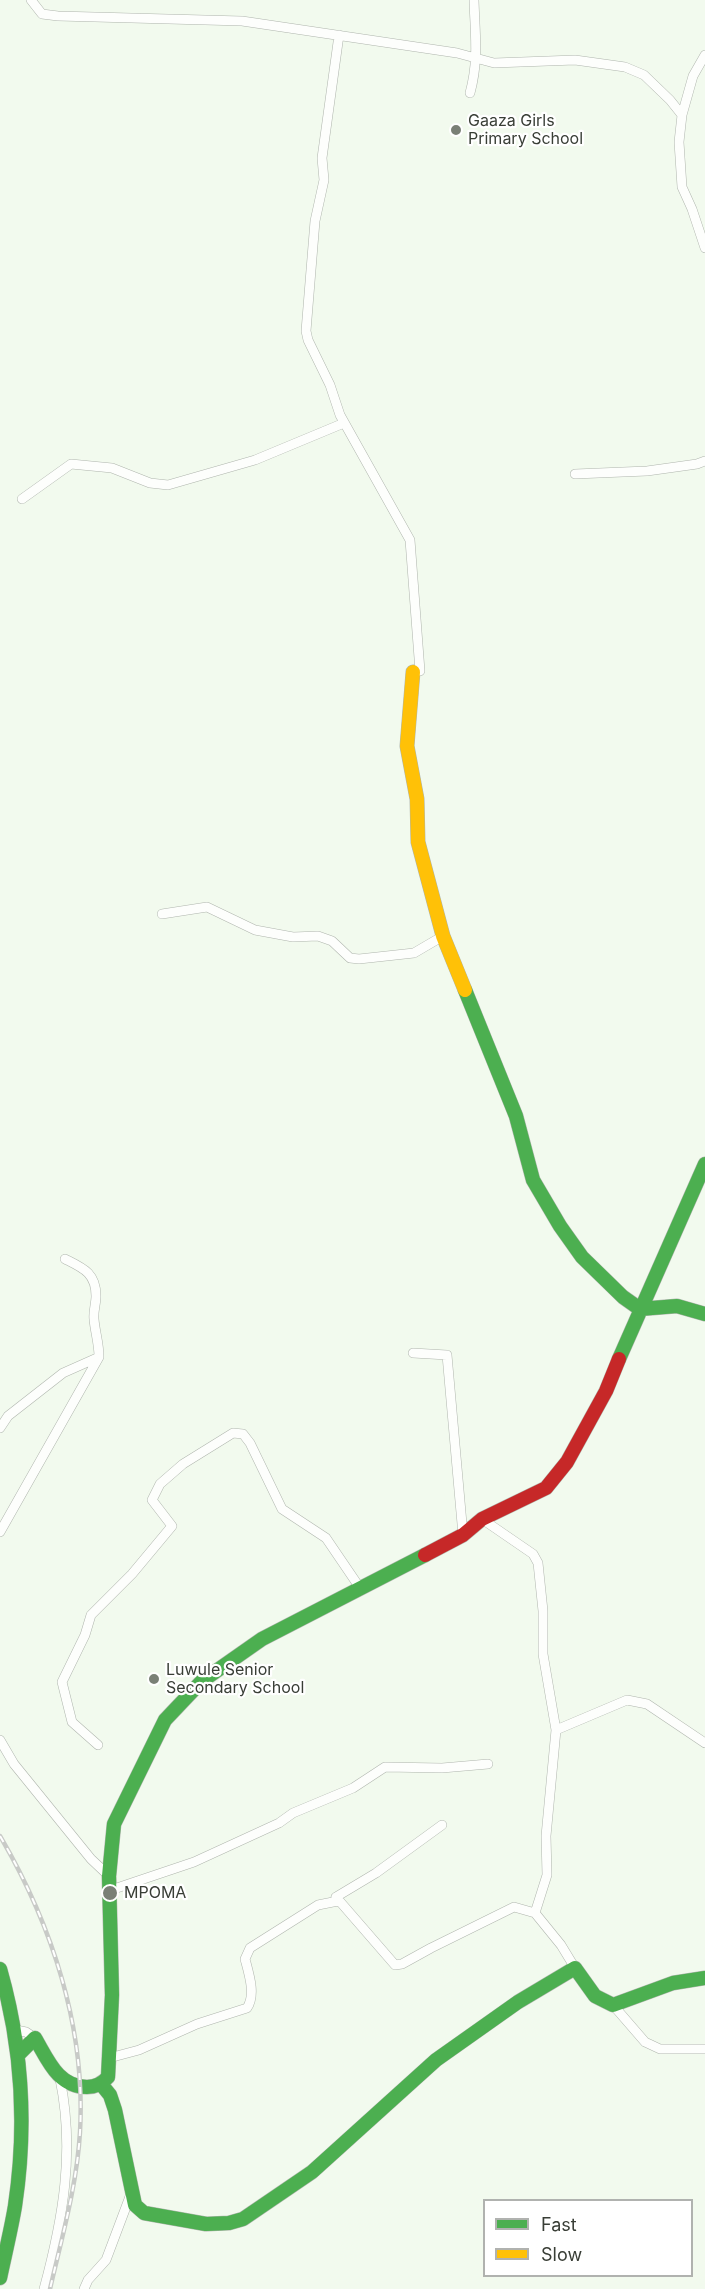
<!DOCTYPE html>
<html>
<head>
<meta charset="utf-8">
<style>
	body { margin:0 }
	#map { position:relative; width:705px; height:2289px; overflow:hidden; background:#f2faee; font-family:Inter,sans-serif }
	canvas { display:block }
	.legend { position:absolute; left:483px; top:2199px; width:210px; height:78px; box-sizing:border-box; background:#fff; border:2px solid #b0b2af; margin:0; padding:8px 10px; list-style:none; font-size:18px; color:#393e36 }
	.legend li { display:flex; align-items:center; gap:12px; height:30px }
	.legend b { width:30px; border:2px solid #b0b2af }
</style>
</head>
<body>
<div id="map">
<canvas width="705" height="2289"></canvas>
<ul class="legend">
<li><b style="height:8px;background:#4caf50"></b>Fast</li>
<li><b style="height:8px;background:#ffc107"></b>Slow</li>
</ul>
</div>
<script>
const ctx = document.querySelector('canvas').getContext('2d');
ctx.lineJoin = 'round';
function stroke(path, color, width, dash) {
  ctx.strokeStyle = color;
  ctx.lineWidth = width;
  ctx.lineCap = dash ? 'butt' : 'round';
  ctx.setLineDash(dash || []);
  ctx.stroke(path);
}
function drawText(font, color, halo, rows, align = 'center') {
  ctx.font = font + ' Inter,sans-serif';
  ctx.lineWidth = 4.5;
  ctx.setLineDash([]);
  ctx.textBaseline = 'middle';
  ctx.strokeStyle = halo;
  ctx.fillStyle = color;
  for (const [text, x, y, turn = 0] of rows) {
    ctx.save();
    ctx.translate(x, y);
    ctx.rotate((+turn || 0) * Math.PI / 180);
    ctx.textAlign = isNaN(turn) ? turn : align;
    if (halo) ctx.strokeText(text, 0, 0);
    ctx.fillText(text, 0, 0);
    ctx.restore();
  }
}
const street = new Path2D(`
	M31,0L42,14L58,16L242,21L457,53L494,63L575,60L625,67L644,75L670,100L682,115
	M339,35L322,158L324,180L315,221L306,331L308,340L330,385L340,415L410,540L420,671
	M705,55L693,76L682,115L679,142L682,187L692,209L705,248
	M470,93C479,60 475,34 474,0
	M575,474L647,471L697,464L705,461
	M22,499L71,464L112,468L150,483L168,485L255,460L344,423
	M162,914L207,907L255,930L293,937L318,936L332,941L350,958L359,959L414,953L443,936
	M413,1353L447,1355L463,1535
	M0,1428L8,1416L63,1373L99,1357
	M482,1519L533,1554L538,1563L543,1611V1654L556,1730L546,1836L547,1875L535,1913
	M0,1532L99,1357C99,1343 95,1332 94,1319C93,1312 96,1304 96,1296C96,1273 83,1268 65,1259
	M556,1730L627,1700L647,1704L705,1743
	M0,1740L14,1764L91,1859L109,1876
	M98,1745L72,1722L62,1682L85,1635L91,1615L132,1574L172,1526L152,1500L160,1484L183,1464L233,1433L243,1434L250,1443L282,1509L326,1538L360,1588
	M108,1891L194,1862L279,1823L293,1813L353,1788L385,1767L442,1768L488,1764
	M336,1897L395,1965L402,1964L431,1948L514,1907L535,1913L561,1945L575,1968
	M613,2005L645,2042L660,2049H705
	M16,2030L26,2032L35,2038
	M109,2058L139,2050L197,2024L247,2008C256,1995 249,1974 245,1959L250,1948L318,1905L338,1901L336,1897L376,1873L442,1825
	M44,2289C63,2219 75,2151 60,2079
	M84,2289L88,2280L106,2260L132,2191`);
const fast = new Path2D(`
	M465,990L516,1116L533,1180L560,1226L582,1257L623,1297L640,1309L677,1306L705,1314
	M619,1359L705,1164
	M0,1969C22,2046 27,2126 15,2206C11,2230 5,2254 0,2278
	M18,2055L35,2038C48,2060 58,2087 87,2087C96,2087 102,2084 108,2077L112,1995L109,1876L114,1824L165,1720L202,1681L262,1639L425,1555
	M101,2084L110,2095L115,2110L135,2205L144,2213L206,2224L229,2223L243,2219L312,2172L436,2060L518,2002L575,1968L595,1996L613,2005L673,1983L705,1978`);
const slow = new Path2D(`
	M413,672L407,746L417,799L418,842L443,936L465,990`);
const jam = new Path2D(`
	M425,1555L463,1535L482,1519L546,1488L567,1462L606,1391L619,1359`);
const rail = new Path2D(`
	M0,1836C52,1925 86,2028 80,2132C77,2185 62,2237 50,2289`);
const markers = [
	[456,130,6,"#7a8076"],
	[154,1679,6,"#7a8076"],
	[110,1893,8,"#7a8076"]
];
const poiNames = [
	["Gaaza Girls",468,121],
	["Primary School",468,139],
	["Luwule Senior",166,1670],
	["Secondary School",166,1688],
	["MPOMA",124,1893]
];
stroke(street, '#afb5ad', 10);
stroke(fast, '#afb5ad', 15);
stroke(slow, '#afb5ad', 15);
stroke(jam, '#afb5ad', 15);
stroke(street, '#fdfefc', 9);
stroke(fast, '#4caf50', 14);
stroke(slow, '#ffc107', 14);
stroke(jam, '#c62828', 14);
stroke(rail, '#c8cac7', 4.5);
stroke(rail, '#fff', 2, [7]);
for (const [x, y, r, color] of markers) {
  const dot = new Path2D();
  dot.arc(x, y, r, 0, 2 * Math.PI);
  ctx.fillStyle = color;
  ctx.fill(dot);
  stroke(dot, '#fff', 2);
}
drawText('16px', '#393e36', '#fff', poiNames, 'left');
</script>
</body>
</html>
